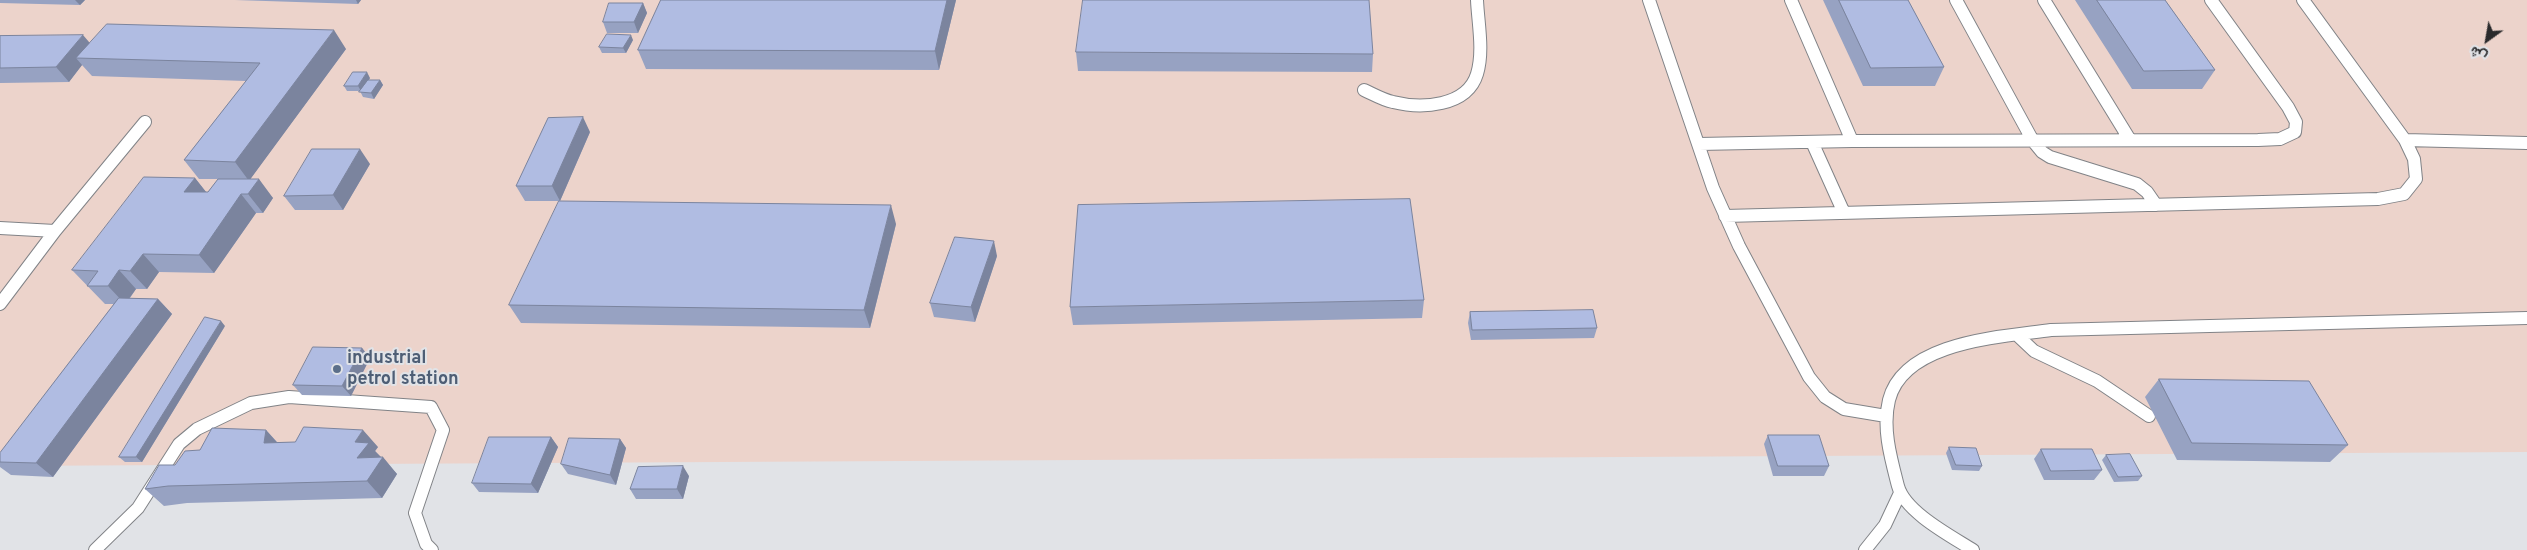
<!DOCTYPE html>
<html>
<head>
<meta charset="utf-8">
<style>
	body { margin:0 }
	#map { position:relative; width:2527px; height:550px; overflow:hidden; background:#e1e3e7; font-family:Overpass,Vazirmatn,sans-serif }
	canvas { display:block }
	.north { position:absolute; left:2462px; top:15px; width:50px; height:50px; -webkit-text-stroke:4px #e1e3e7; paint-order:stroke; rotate:212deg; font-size:14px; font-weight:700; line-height:20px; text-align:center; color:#2a2a2c }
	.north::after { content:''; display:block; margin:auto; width:18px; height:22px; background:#2a2a2c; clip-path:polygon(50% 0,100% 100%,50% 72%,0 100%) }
</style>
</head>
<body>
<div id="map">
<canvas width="2527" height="550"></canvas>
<div class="north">ش</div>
</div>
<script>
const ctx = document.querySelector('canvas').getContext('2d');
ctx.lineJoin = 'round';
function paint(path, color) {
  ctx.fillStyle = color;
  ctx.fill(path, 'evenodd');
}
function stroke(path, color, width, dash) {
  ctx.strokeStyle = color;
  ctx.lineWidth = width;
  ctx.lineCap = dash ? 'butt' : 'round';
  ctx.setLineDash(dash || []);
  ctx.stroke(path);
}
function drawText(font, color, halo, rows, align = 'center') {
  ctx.font = font + ' Overpass,sans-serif';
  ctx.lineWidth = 4;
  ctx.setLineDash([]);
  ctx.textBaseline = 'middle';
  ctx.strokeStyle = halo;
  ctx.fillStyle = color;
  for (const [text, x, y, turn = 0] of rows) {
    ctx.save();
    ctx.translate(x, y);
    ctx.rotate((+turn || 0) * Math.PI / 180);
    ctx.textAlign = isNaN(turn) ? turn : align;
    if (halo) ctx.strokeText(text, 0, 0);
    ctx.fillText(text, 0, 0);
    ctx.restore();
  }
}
const industrial = new Path2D(`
	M0,0H2527V452L0,466Z`);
const service = new Path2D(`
	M1649,0L1713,188L1739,246L1809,377L1825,397L1844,409L1886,416
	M1791,0L1852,141
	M1956,0L2033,141L2042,152L2050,157L2137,184L2147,192L2156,205
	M2044,0L2130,140
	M1364,90C1373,94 1383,100 1393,102C1421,109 1467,107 1477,74C1484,51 1478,23 1477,0
	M2405,140L2527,143
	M1812,142L1844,213
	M1699,144L1852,141L2258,140L2280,139L2295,132L2296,122L2288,107L2211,0
	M1725,216L2378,199L2404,194L2416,179L2414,159L2405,140L2303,0
	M0,228L55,231L0,304
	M55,231L145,122
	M2017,335L2034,351L2097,381L2149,416
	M95,550L138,508L179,444L197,429L251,403L289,397L431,407L443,430L415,513L426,544L432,550
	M1865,550L1885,525L1900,493
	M1973,550C1951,536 1905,512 1898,486C1891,459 1882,428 1889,400C1904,341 2002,337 2051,330L2527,318`);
const wall = new Path2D(`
	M0,0H85L80,5L0,3Z
	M235,0H361L358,4Z
	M661,0H956L939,70L646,69L638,50Z
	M1823,0H1908L1944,67L1935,86H1863Z
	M2075,0H2165L2215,70L2202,89H2132Z
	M643,3L647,13L638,33H607L603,22Z
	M0,36L90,43L346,49L250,179L273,198L263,213H256L214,273L159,272L147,289H136L130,298L158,299L172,314L53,477L11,475L0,467V453L114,304H105L72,270L195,178L206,192H208L218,179H199L184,160L246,81L92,76L82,65L69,82L0,83Z
	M633,40L626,53H602L599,47Z
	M1076,52L1373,54L1372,72L1078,71Z
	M370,78L369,80H380L383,85L374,99L363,97L360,91H347L344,86Z
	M590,132L560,201H525L516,186Z
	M370,164L343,210H295L284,196Z
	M896,224L870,328L521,323L509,305Z
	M997,256L975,322L934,317L930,303Z
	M1424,300L1422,318L1073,325L1070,307Z
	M1470,312L1597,328L1594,338L1471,340L1468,323Z
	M225,326L142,462H125L119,457Z
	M362,348L370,358L351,396L302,395L293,385Z
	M2159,379L2348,445L2330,462L2177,460L2145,397Z
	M266,430L277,442L378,447L375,451L397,474L382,498L187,503L164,506L145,489L175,465L200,450Z
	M1768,435L1829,466L1824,476H1773L1764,444Z
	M551,437L558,447L538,493L479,492L472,483Z
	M620,439L626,448L616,485L568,474L561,464Z
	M1949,447L1982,466L1979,471L1952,470L1946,453Z
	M2041,449L2102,470L2094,480H2044L2034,459Z
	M2106,455L2142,476L2138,481L2114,482L2102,460Z
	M689,476L683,499H636L630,489Z`);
const shadedWall = new Path2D(`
	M75,0H85L80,5Z
	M356,0H361L358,4Z
	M947,0H956L939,70L935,51Z
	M643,3L647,13L638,33L634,22Z
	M334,30L346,49L249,181L235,162Z
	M83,35L95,49L76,58L82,65L69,82L56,67Z
	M631,35L633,40L626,53L623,48Z
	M367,72L370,78L361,91L358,86Z
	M380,80L383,85L374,99L371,93Z
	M583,117L590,132L560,201L552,186Z
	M360,149L370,164L343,210L333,195Z
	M195,178L210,197L184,192Z
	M259,179L273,198L263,213L248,194Z
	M241,194L256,213L214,273L199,255Z
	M891,205L896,224L870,328L864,310Z
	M994,241L997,256L975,322L971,307Z
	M143,254L159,272L147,289L130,271Z
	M119,270L136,289L125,304L108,286Z
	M158,299L172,314L53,477L36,463Z
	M221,321L225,326L142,462L136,457Z
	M362,348L370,358L351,396L342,386Z
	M266,430L282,448L264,443Z
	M363,430L378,447L375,451L382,458L383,457L397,474L382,498L367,481L357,458L355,442Z
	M551,437L558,447L538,493L531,484Z
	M620,439L626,448L616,485L610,475Z
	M683,466L689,476L683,499L677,489Z`);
const building = new Path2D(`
	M661,0H947L935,51L638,50Z
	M1083,0H1369L1373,54L1076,52Z
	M1839,0H1908L1944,67L1871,68Z
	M2097,0H2165L2215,70L2144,71Z
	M609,3H643L634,22H603Z
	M107,24L334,30L235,162L184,160L260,63L76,58Z
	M607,34L631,35L623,48L599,47Z
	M83,35L56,67L0,68V36Z
	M353,72H367L358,86H344Z
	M368,80H380L371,93L359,92Z
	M583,117L552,186H516L548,118Z
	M312,149H360L333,195L284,196Z
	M144,177L195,178L184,192H208L218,179H259L248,194H241L199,255L143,254L130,271L119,270L108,286H87L98,271L72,270Z
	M1410,199L1424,300L1070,307L1078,205Z
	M559,201L891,205L864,310L509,305Z
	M955,237L994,241L971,307L930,303Z
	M119,298L158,299L36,463L0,462V453Z
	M1593,310L1597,328L1472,330L1470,312Z
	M205,317L221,321L136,457H119Z
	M313,347L362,348L342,386L293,385Z
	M2159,379L2309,381L2348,445L2192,443Z
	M304,427L363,430L355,442L369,443L357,458L383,457L367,481L168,486L145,489L159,465H175L185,451L200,450L212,428L266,430L264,443L295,442Z
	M1768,435H1819L1829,466H1778Z
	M489,437H551L531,484L472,483Z
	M569,438L620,439L610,475L561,464Z
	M1949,447L1976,448L1982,466L1956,465Z
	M2041,449H2092L2102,470L2051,471Z
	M2130,454L2142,476L2118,477L2106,455Z
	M683,466L677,489H630L638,467Z`);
const markers = [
	[337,369,5,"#5c6f8a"]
];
const serviceNames = [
	["industrial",347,359],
	["petrol station",347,380]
];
paint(industrial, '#ecd3cb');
stroke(service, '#818387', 14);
stroke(service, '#fff', 12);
paint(wall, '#97a2c2');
paint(shadedWall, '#7b849e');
paint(building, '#b0bce2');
stroke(building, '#7b849e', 1);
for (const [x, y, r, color] of markers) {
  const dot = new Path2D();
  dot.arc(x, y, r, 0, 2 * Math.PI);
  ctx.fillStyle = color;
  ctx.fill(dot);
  stroke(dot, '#e1e3e7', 2);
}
drawText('bold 18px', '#4e5e75', '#e1e3e7', serviceNames, 'left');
</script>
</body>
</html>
